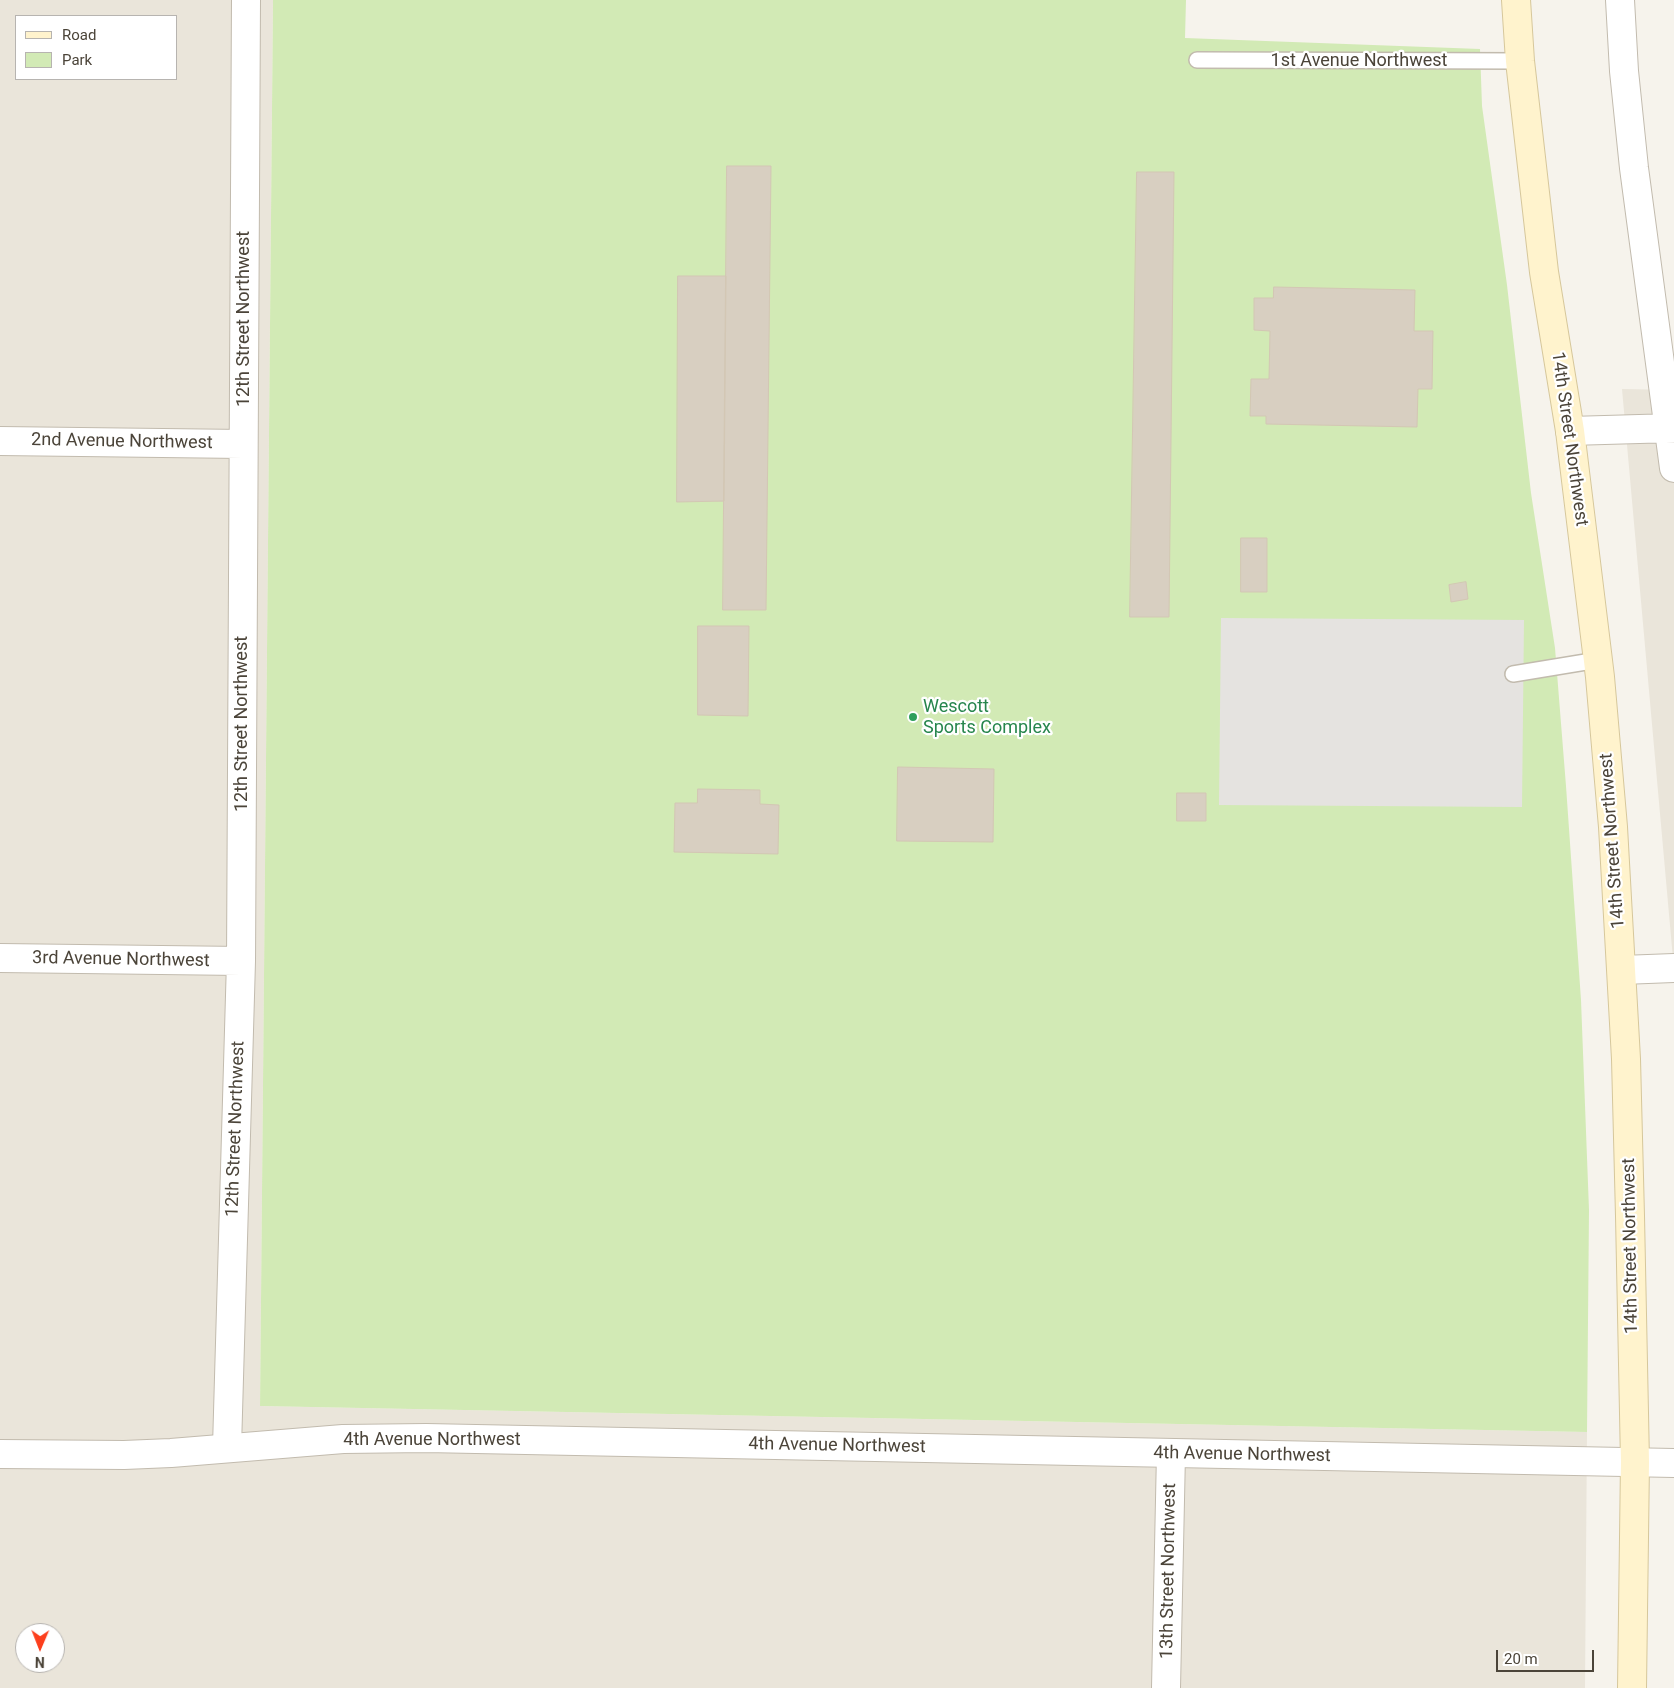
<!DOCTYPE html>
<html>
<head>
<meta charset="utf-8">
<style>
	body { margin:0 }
	#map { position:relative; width:1674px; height:1688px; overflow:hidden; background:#f6f3ec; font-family:Roboto,sans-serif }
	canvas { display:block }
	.legend { position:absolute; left:15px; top:15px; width:162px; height:65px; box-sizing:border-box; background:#fff; border:1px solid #b7b4b0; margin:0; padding:6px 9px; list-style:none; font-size:15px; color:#4b4439 }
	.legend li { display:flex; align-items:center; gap:10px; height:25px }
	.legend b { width:25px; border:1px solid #b7b4b0 }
	.north { position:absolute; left:15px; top:1623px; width:50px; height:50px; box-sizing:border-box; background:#fff; border:1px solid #b7b4b0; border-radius:50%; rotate:181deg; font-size:14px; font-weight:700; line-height:20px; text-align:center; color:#4b4439 }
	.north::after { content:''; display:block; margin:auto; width:18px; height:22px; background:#fc3f1d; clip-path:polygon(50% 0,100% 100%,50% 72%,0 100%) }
	.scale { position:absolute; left:1496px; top:1650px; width:98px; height:22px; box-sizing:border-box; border:2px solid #4b4439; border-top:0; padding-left:6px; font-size:15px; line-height:18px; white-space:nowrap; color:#4b4439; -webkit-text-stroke:4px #fff; paint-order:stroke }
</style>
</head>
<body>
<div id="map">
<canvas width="1674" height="1688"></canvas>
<ul class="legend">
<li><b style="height:6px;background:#fff3cd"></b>Road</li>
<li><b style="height:14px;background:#d2eab5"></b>Park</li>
</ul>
<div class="north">N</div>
<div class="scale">20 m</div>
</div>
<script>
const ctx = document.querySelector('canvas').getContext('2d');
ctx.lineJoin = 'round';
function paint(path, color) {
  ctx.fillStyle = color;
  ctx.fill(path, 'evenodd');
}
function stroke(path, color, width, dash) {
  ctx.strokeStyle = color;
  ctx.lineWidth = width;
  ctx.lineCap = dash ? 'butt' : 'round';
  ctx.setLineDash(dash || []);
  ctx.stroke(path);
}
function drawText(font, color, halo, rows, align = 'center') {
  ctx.font = font + ' Roboto,sans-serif';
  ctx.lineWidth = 4.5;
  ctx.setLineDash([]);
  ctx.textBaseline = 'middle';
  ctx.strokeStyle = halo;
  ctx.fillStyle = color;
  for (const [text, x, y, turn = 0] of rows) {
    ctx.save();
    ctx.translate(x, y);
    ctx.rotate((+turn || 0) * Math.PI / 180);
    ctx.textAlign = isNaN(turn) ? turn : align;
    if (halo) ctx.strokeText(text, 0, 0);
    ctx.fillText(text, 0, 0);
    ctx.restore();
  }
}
const residential = new Path2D(`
	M0,0H273L260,1406L1587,1432L1585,1688H0ZM16,16H176V79H16ZM25,1633H55V1663H25Z
	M1622,389L1674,390V970Z`);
const green = new Path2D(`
	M273,0H1186L1185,38L1480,49L1482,106L1507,285L1531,493L1555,648L1566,786L1581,1000L1589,1210L1587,1432L260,1406Z`);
const parking = new Path2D(`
	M1221,618L1524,620L1522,807L1219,805Z`);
const building = new Path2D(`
	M727,166H771L766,610H723Z
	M1137,172H1174L1169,617H1130Z
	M678,276H726L724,501L677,502Z
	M1274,287L1415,290L1414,331H1433L1432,389H1418L1417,427L1266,424V416H1250L1251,379H1269L1270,331L1254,330V298H1273Z
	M1241,538H1267V592H1241Z
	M1466,582L1468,599L1451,602L1449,585Z
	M698,626H749L748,716L698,715Z
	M898,767L994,769L993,842L897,841Z
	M698,789L760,790V804L779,805L778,854L674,852L675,803H697Z
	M1177,793H1206V821H1177Z`);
const service = new Path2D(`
	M1197,60L1520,61
	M1513,674L1598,660`);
const minor = new Path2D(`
	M1620,0L1624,71L1634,168L1674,468
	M1570,431L1674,428
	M0,441L243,444
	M0,958L241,961
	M1622,970L1674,968
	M227,1447L241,961L246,0
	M1166,1688L1171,1453`);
const tertiary = new Path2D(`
	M0,1454L124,1455L171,1453L343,1439L426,1438L1674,1463`);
const secondary = new Path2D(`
	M1516,0L1520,61L1544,272L1570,431L1600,677L1613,827L1626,1059L1630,1216L1635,1462L1632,1688`);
const markers = [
	[913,717,5,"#2e9e5b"]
];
const streetNames = [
	["1st Avenue Northwest",1359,61],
	["12th Street Northwest",244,319,-90],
	["14th Street Northwest",1569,439,82],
	["2nd Avenue Northwest",122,442,1],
	["12th Street Northwest",242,724,-90],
	["14th Street Northwest",1613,841,-94],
	["3rd Avenue Northwest",121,960,1],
	["12th Street Northwest",236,1129,-88],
	["14th Street Northwest",1631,1246,-91],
	["4th Avenue Northwest",432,1440],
	["4th Avenue Northwest",837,1446,1],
	["4th Avenue Northwest",1242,1455,1],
	["13th Street Northwest",1169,1571,-89]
];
const leisureNames = [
	["Wescott",923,707],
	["Sports Complex",923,728]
];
paint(residential, '#eae5da');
paint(green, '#d2eab5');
paint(parking, '#e5e3e0');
paint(building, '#d8cfc1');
stroke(building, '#d3c7b4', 1);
stroke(service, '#c2bbae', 18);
stroke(minor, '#c2bbae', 30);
stroke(tertiary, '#c2bbae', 30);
stroke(secondary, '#d6c79b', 30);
stroke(service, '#fff', 15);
stroke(minor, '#fff', 28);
stroke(tertiary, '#fff', 28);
stroke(secondary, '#fff3cd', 28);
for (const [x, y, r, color] of markers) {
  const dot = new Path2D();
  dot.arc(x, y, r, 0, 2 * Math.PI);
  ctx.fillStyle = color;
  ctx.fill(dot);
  stroke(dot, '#fff', 2);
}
drawText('18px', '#4b4439', '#fff', streetNames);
drawText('18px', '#27864d', '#fff', leisureNames, 'left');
</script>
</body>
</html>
